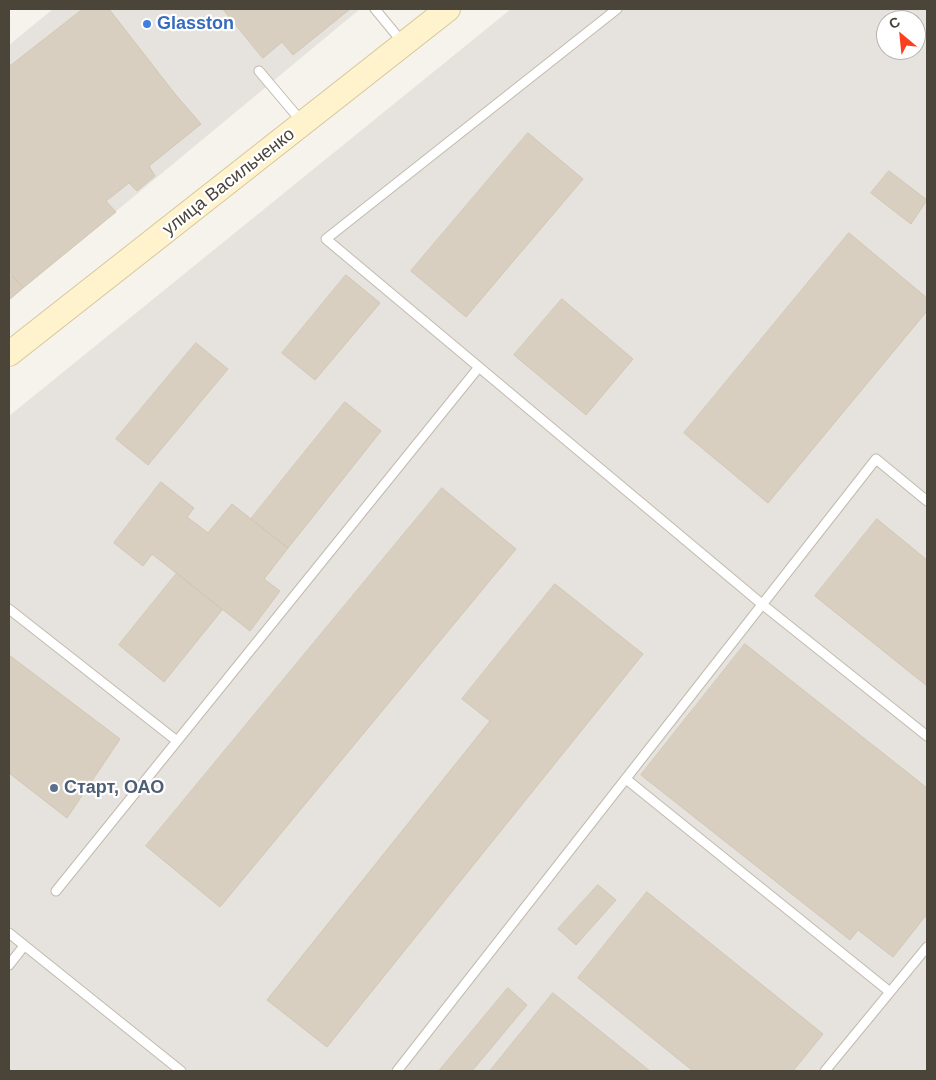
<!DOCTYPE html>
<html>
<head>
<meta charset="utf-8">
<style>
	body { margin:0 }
	#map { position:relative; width:936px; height:1080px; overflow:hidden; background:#f6f3ec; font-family:Arial,sans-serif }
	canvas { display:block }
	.frame { position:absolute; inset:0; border:10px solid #4b4439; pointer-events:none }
	.north { position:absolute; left:876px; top:10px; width:50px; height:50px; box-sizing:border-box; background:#fff; border:1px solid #b7b4b0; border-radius:50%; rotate:332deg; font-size:14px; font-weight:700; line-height:20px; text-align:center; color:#4b4439 }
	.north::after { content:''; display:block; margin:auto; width:18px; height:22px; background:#fc3f1d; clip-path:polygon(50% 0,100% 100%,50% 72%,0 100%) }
</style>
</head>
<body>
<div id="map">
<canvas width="936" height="1080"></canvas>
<div class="frame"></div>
<div class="north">С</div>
</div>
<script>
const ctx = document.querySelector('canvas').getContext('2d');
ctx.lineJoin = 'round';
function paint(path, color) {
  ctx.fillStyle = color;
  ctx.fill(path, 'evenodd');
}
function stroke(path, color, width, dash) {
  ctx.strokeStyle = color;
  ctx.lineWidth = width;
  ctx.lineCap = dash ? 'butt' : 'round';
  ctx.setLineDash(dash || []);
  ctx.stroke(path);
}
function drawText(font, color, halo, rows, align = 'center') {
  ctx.font = font + ' Arial,sans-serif';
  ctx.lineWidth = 4.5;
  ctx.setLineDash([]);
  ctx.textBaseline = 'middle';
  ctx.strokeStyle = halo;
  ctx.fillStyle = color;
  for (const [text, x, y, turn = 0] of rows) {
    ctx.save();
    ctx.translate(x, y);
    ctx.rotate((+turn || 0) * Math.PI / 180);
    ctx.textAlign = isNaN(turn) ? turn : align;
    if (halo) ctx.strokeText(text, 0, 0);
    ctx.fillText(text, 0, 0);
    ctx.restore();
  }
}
const industrial = new Path2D(`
	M53,9H360L9,300V45Z
	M511,9H927V1071H9V416ZM886,20H916V50H886Z`);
const building = new Path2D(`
	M83,9H109L175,94L201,124L149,166L155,176L137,191L129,183L106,201L116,212L23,288L9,272V67Z
	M223,9H350L293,55L282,42L263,58Z
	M528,133L583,179L466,317L411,271Z
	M889,171L927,200L911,224L871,193Z
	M849,233L927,298V311L768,503L684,433Z
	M346,275L380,303L315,380L282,353Z
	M12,276L23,288L9,300V278Z
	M562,299L633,359L586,415L514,355Z
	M196,343L228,369L148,465L116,439Z
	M345,402L381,431L288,548L251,519Z
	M161,482L194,508L187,517L208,533L232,504L288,548L264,579L280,591L250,631L152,554L143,566L114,543Z
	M442,488L516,549L220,907L146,846Z
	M877,519L927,560V686L815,596Z
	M177,573L222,610L164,682L119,645Z
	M555,584L643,654L327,1047L267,1000L490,721L462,699Z
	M745,644L927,788V914L893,957L858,930L850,940L641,775Z
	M9,655L120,739L67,818L9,773Z
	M598,885L616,900L576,945L558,929Z
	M647,892L823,1034L793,1071H693L578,978Z
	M508,988L527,1005L472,1071H439Z
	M553,993L650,1071H490Z`);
const lane = new Path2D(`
	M375,9L403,43
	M617,9L326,239L763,605L927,736
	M259,71L302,122
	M9,609L177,741
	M626,779L890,992
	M56,891L479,367
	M9,933L181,1071
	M9,965L24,946
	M397,1071L876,459L927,501
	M825,1071L927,947`);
const secondary = new Path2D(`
	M9,354L448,9`);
const markers = [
	[147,24,5,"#3f7fe0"],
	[54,788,5,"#5c6f8a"]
];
const shopNames = [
	["Glasston",157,24]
];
const streetNames = [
	["улица Васильченко",229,182,-38]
];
const serviceNames = [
	["Старт, ОАО",64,788]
];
paint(industrial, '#e6e2dd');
paint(building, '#d8cfc1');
stroke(building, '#d3c7b4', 1);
stroke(lane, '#c2bbae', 11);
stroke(secondary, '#d6c79b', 26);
stroke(lane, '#fff', 9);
stroke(secondary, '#fff3cd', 24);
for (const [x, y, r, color] of markers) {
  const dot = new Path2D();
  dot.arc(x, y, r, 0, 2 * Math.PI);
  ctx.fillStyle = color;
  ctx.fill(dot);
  stroke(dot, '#fff', 2);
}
drawText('bold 18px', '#366cbe', '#fff', shopNames, 'left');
drawText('18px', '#4b4439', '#fff', streetNames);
drawText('bold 18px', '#4e5e75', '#fff', serviceNames, 'left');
</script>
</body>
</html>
